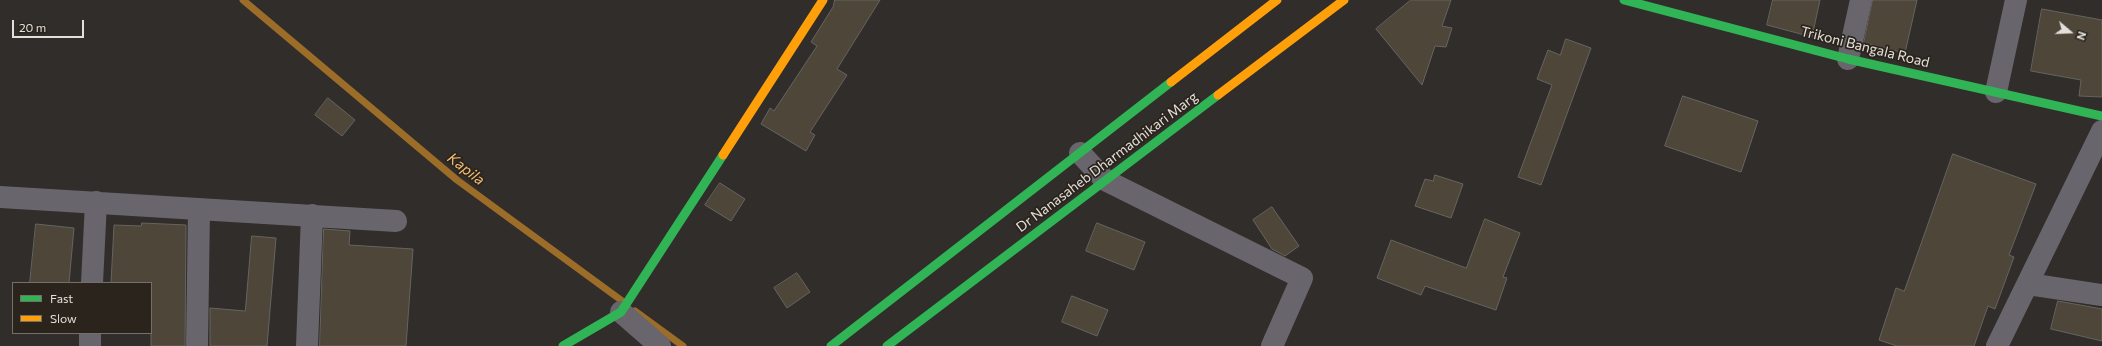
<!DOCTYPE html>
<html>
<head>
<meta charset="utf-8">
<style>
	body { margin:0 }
	#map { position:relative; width:2102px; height:346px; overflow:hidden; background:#302d2a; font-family:Commissioner,sans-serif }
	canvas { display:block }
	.legend { position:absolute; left:12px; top:282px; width:140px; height:52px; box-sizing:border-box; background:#2a241c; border:1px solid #746f68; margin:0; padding:5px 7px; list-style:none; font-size:12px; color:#e3dfda }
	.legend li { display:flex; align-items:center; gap:8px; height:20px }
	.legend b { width:20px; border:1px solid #746f68 }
	.north { position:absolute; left:2050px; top:12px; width:40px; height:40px; -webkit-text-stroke:3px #2a241c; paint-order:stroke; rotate:109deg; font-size:11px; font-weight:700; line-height:16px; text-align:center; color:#e3dfda }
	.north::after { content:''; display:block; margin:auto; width:14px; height:18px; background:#e3dfda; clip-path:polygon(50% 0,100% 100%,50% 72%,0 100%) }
	.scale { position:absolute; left:12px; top:20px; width:72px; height:18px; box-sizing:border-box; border:2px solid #e3dfda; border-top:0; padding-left:5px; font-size:12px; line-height:14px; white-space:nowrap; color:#e3dfda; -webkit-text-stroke:3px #2a241c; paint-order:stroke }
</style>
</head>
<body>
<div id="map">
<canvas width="2102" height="346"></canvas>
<ul class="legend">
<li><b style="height:5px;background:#30b455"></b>Fast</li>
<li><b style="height:5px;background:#ff9f0a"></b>Slow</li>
</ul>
<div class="north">N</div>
<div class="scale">20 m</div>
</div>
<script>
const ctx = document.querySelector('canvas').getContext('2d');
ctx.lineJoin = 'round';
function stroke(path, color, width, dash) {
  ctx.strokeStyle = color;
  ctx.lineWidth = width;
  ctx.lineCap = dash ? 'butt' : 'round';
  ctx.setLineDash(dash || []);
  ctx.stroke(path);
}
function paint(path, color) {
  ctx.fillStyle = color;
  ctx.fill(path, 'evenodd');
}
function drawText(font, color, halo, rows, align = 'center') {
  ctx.font = font + ' Commissioner,sans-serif';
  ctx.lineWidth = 3.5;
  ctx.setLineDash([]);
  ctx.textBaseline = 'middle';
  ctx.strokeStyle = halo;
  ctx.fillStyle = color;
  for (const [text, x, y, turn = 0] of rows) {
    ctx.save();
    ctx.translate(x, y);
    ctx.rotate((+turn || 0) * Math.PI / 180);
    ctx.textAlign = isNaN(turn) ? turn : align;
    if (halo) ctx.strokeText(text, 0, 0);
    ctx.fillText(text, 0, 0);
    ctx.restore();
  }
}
const stream = new Path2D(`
	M243,0L457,180L625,303
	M635,311L683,346`);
const building = new Path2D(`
	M835,0H880L837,69L847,75L810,132L815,135L806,151L761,124L770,108L774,111L817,46L811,42L833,7Z
	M1411,0H1451L1442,26L1452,28L1446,47L1435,46L1422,85L1376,29Z
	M1773,0H1820L1812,37L1767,25Z
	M1873,0H1917L1905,53L1864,43Z
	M2042,9L2102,20V97L2079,96L2081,80L2031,71Z
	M1566,39L1591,48L1541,185L1518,177L1552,85L1537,79L1548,50L1560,55Z
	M1683,96L1758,121L1741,172L1665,146Z
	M328,98L355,120L342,136L315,115Z
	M1953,154L2036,184L2009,255L2014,257L1995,309L1988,306L1974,346H1897L1879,340L1896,288L1904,291Z
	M1435,175L1463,184L1451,218L1415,206L1425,179L1433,181Z
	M720,183L745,199L731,221L705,205Z
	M1272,207L1299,246L1285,256L1272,249L1253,220Z
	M1485,219L1520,233L1503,277L1507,278L1496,310L1425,286L1421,295L1377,278L1391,240L1466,268Z
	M142,223L186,225L185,346H151V283H111L114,225L141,226Z
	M1097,223L1145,242L1134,270L1086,251Z
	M36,224L74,228L69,283H30Z
	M324,229L350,231L349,245L413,249L406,346H320Z
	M252,236L276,238L267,346H210V308L245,311Z
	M797,273L810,292L787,308L774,288Z
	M1072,296L1108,310L1097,336L1062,322Z
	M2058,301L2102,309V341L2051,329Z`);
const street = new Path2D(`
	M1848,59L1861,0
	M1996,92L2016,0
	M1080,153L1105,180L1302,278L1272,346
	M0,197L396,221
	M92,283L96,202
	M2028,284L2102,295
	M621,312L660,346
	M90,346V333
	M197,346L199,209
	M307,346L312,215
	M1997,346L2102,131`);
const fast = new Path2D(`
	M1624,0L1848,59L2102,116
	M563,346L621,312L723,155
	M831,346L1171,82
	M887,346L1218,95`);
const slow = new Path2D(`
	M1171,82L1277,0
	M1218,95L1344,0
	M723,155L823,0`);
const streetNames = [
	["Trikoni Bangala Road",1865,47,14],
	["Dr Nanasaheb Dharmadhikari Marg",1107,162,-37]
];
const waterNames = [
	["Kapila",466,169,38]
];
stroke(stream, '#9c6d29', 7);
paint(building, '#4e4639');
stroke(building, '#666461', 1);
stroke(street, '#69656c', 22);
stroke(fast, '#30b455', 9);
stroke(slow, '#ff9f0a', 9);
drawText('14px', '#e3dfda', '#2a241c', streetNames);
drawText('italic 15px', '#f5bc74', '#2a241c', waterNames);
</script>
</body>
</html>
